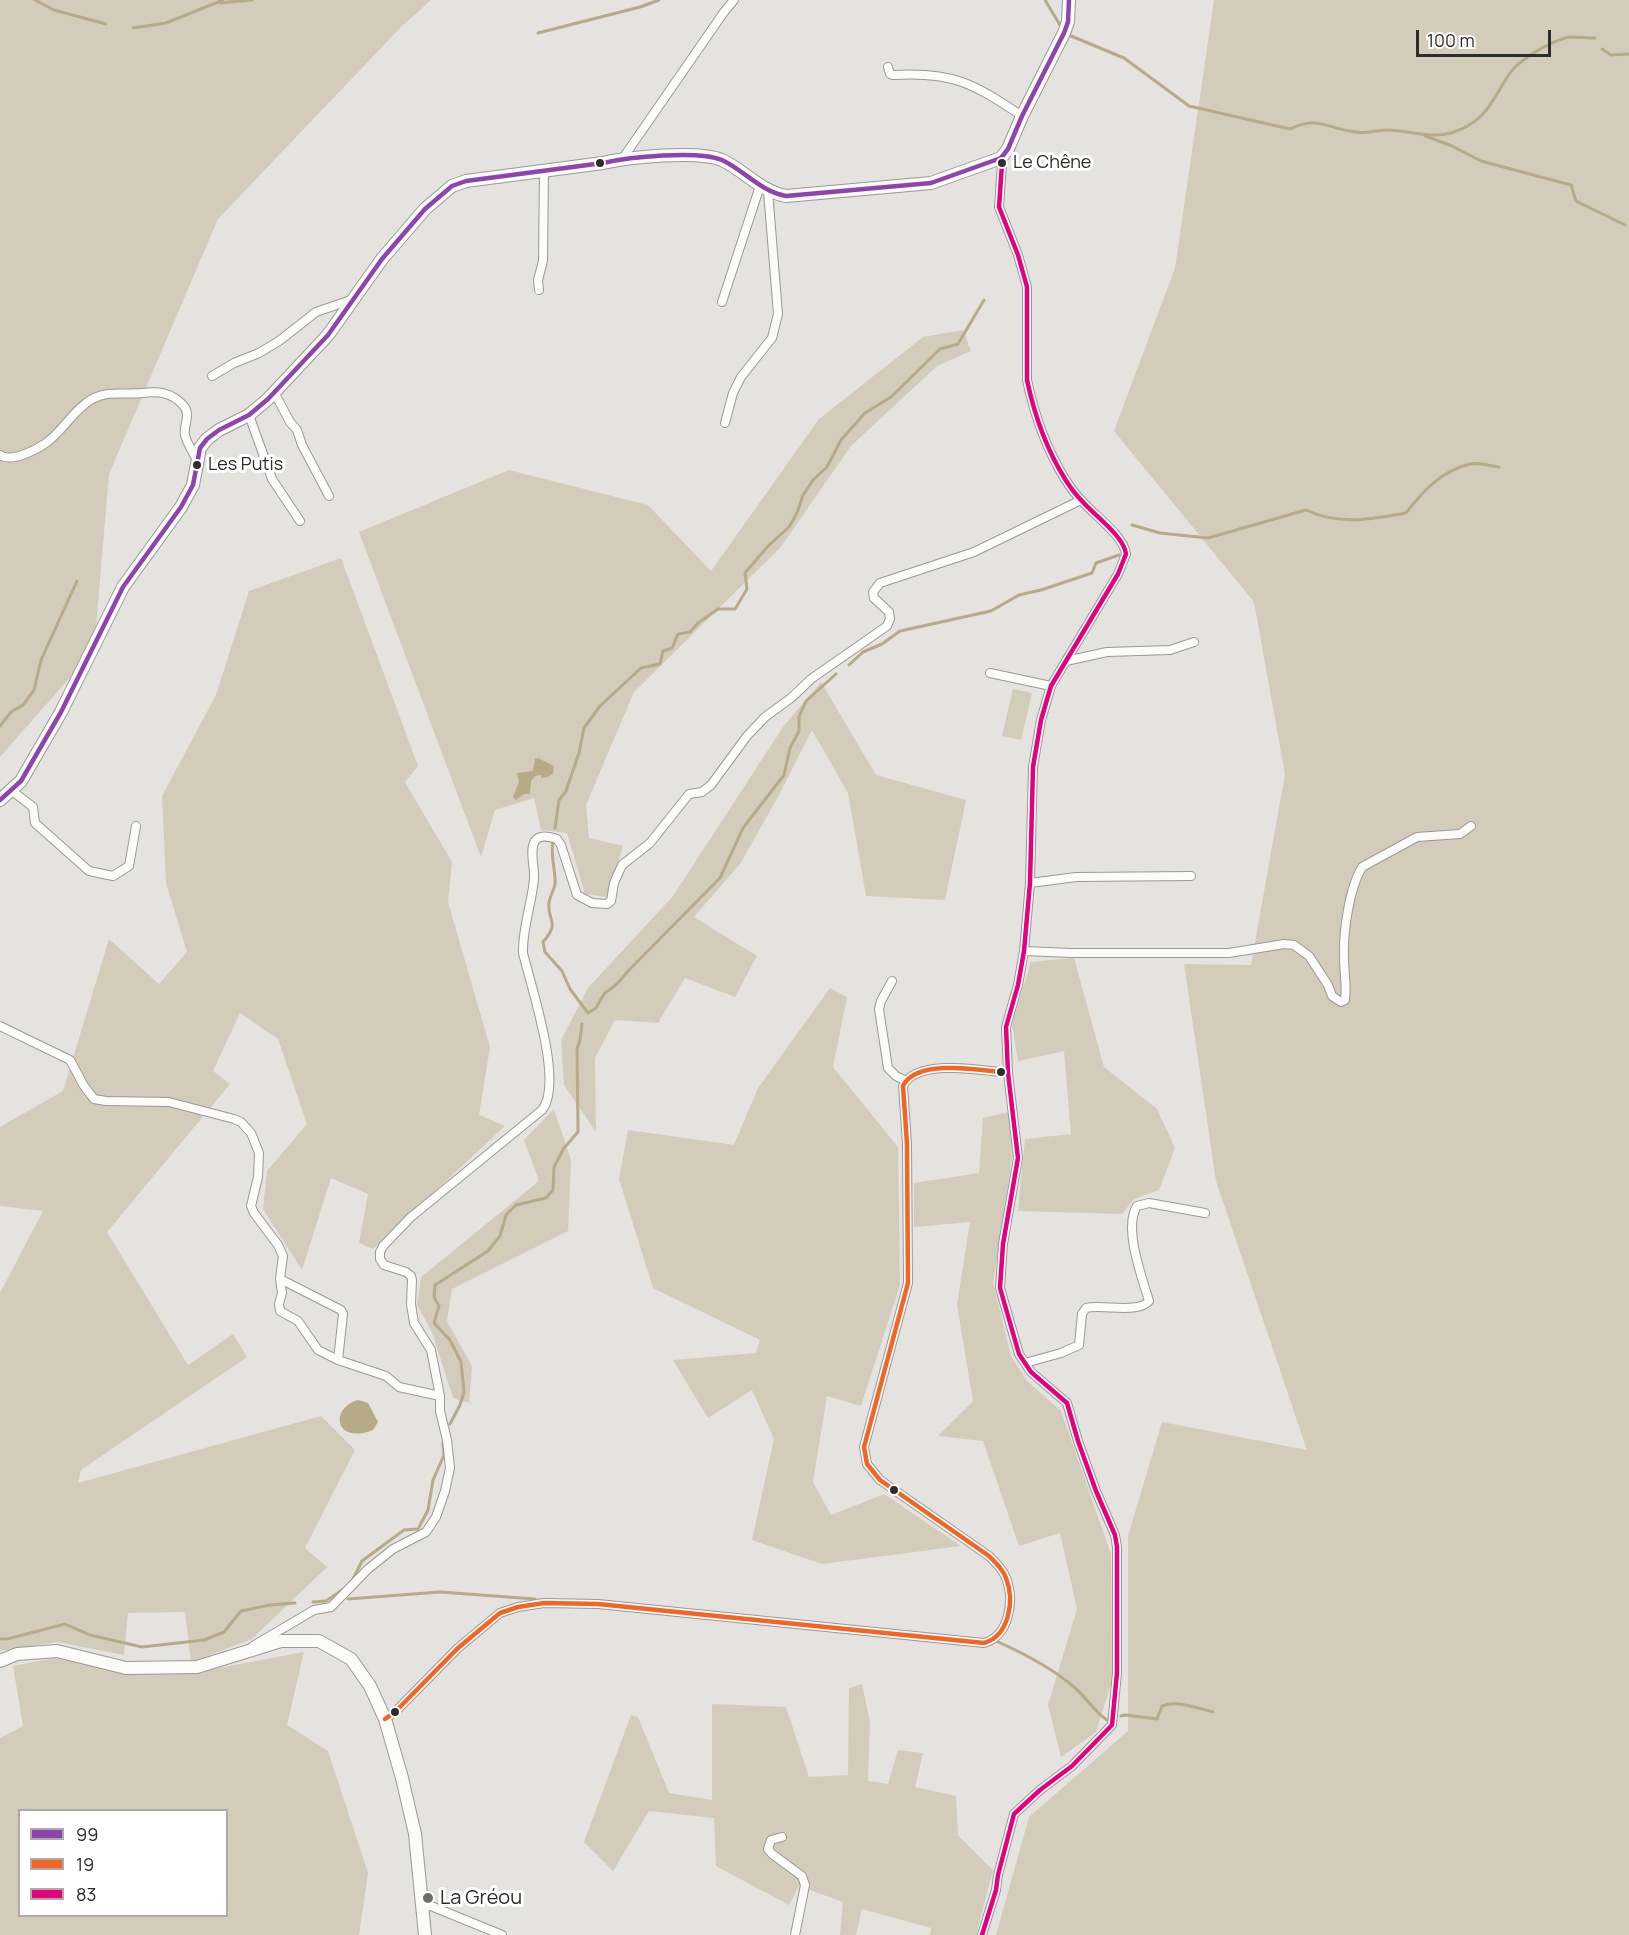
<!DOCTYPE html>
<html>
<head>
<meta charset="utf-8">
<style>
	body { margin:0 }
	#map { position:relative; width:1629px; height:1935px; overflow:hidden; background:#e4e3e0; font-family:Manrope,sans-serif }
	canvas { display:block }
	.legend { position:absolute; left:18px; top:1809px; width:210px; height:108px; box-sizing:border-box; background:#fff; border:2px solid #ababaa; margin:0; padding:8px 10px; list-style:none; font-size:18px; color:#2d2d2b }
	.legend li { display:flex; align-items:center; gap:12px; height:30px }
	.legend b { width:30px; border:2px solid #ababaa }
	.scale { position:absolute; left:1416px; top:30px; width:135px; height:27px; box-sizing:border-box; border:3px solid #2d2d2b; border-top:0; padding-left:8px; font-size:18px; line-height:21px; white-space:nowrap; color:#2d2d2b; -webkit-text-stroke:4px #fff; paint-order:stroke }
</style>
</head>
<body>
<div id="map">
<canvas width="1629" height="1935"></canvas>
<ul class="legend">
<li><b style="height:8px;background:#8e44ad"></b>99</li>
<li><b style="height:8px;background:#f26522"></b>19</li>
<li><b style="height:8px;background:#e5007d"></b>83</li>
</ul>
<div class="scale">100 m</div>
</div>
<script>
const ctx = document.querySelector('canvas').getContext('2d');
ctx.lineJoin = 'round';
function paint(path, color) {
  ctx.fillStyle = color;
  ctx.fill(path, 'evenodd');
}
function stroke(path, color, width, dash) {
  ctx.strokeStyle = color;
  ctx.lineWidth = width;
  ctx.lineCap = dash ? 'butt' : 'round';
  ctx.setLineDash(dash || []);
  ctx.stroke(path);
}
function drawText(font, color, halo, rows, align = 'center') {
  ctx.font = font + ' Manrope,sans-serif';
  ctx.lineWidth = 6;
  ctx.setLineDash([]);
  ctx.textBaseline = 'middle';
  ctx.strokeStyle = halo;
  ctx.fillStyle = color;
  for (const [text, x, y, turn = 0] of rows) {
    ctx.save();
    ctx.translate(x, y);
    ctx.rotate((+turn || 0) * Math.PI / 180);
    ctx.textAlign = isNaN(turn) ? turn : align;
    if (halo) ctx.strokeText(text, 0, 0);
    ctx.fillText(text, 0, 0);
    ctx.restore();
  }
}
const green = new Path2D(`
	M0,0H431L401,27L218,219L109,474L94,650L0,757Z
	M1214,0H1629V1935H996L1029,1817L1128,1731V1536L1162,1422L1307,1450L1216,1181L1184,964L1251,965L1285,774L1254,602L1114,431L1175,268Z
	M963,330L971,351L937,366L851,446L780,548L634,692L586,805L589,838L623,846L607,897L585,894L567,833L541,830L534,798L495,810L481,857L359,532L509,470L648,505L711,571L819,419L923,337Z
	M341,558L418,766L405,782L452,862L448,902L490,1047L479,1115L505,1126L373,1249L359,1243L368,1194L331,1178L302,1270L263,1209L267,1171L307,1124L278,1039L240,1013L213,1071L230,1084L107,1232L188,1365L233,1334L247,1357L81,1470L78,1483L321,1416L355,1450L305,1548L327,1567L252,1639L191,1662L185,1612L128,1613L124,1655L57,1642L0,1651V1293L43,1211L0,1206V1127L63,1091L109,939L159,984L187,952L166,883L162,796L216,695L249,591Z
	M821,682L876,775L966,800L945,900L866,896L848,793L812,730L779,795L740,864L694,917L757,956L735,997L685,978L658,1023L615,1020L595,1058L596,1132L564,1085L561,1040L588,988L673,896L783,727Z
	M1013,689L1032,693L1021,740L1002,736Z
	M1074,958L1104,1067L1157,1109L1175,1148L1159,1190L1134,1199L1122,1214L1018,1211L1025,1139L1071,1134L1064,1051L1018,1061L1012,1024L1031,962Z
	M830,988L847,997L833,1067L898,1147L900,1285L861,1406L827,1396L813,1482L831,1515L884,1494L961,1546L822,1564L752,1540L774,1439L752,1390L708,1418L673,1360L756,1353L760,1340L653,1288L619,1179L628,1130L734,1145L758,1088Z
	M554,1109L571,1160L568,1231L452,1289L447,1321L472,1366L469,1403L453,1398L432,1332L417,1305L421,1277L539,1181L524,1140Z
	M1009,1112L1012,1157L993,1283L1011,1356L1027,1381L1061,1411L1111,1554L1112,1681L1096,1732L1061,1757L1048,1705L1077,1609L1060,1533L1019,1546L983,1441L938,1436L973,1401L957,1305L970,1222L914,1227V1183L979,1173L983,1118Z
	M304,1652L287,1725L328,1751L368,1873L359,1935H0V1738L23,1726L13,1666L55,1658L130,1675L208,1670ZM20,1810H226V1916H20Z
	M862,1684L870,1722L868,1781L888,1784L898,1750L923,1753L915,1787L956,1796L958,1835L993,1870L976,1935H930L931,1928L862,1909L856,1935H840L843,1902L799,1886L789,1905L716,1866L714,1818L649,1811L613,1871L584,1842L631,1715L638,1717L669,1793L712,1800V1704L786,1707L809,1777L848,1775L849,1688Z`);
const water = new Path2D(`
	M538,758L554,766L553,773L548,777L541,778V775L535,776L531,781L530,794H524L516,800L513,797L519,782L517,773L533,771L535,759Z
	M358,1400L368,1403L378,1422L373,1430C336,1445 328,1409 358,1400Z`);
const stream = new Path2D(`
	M35,0L54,10L106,24
	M1045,0L1060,25
	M220,3L252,0
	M133,28L166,23L223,0
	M538,33L640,7L659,0
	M1071,36L1124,58L1189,106L1290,129C1318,115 1328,129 1355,132C1366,134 1377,130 1387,130C1408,130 1430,139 1451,133C1487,122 1491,101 1510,73C1520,59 1555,38 1572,37C1580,37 1588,38 1595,38
	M1602,49L1611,55L1629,54
	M1425,136L1452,146L1481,161L1571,185L1576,201L1625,225
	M1132,525L1160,533L1208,538L1306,510C1340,526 1371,519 1406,513C1423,491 1441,471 1470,464C1478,462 1490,466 1499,467
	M849,665L863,652L882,644L900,631L991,611L1019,595L1041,590L1092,573L1096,563L1119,555
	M0,726L11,712L23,705L34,690L41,660L77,581
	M555,828L559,800L566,791L579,753L584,728L600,706L641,668L660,664L663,651L672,648L678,634L690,632L698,623L718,609H735L747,589L745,573L768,546L789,527L797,513L803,495L813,480L827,467L841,440L865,413L891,397L940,349L958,344L984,300
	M553,841C550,859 556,870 555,884C554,890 550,896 549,903C547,922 561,921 543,942L545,952L562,971L570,989L588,1013L596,1008L604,994L617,984L629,970L720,878L743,828L784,775L790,748L799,731V717L806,701L836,674
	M450,1424L460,1405L464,1392L461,1362L450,1340L434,1323L439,1306L434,1297L435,1285L488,1251L500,1236L506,1215L516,1205L546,1198L553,1190L554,1167L564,1148L578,1132L577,1049L580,1040L582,1024
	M352,1581L362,1561L404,1530L418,1529L428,1510L433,1480L444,1455L443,1443
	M348,1599L440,1592L535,1599
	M313,1602L326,1601L345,1588
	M0,1639H7L65,1624L90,1635L142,1647L204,1640L224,1632L241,1611L270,1605L295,1603
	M996,1641C1023,1653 1051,1667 1074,1687C1086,1697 1094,1711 1107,1720
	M1121,1716L1125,1715L1157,1719L1162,1706C1178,1700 1197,1708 1213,1712`);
const street = new Path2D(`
	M888,67L890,74L893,75C953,71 974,84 1022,116
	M623,158L724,12L734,0
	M539,290L538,280L543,261L544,170
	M722,302L760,186
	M212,376L234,363L259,353L279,341L316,312L351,300
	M274,392L290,422L297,430L302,445L329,496
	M249,415L272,479L300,521
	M725,423L733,393L741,377L772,338L778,314L768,191
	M0,455C11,463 36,450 46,443C64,430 73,410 92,399C109,390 124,395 142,393C158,391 171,392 183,405C192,415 183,424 185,435C187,444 193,452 197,460
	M1066,661L1107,652L1170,650L1194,642
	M990,673L1051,686
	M11,790L33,807L35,823L89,871L113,876L129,866L136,826
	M1030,883L1076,877L1191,876
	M1024,951L1071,953H1229L1284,944L1294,945L1309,956L1328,985L1332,996L1341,1002L1345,1000C1347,987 1344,972 1344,958C1343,933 1349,889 1362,867L1417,837L1460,834L1471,826
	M892,981L881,1001L879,1009L888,1068L896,1076L906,1081
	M0,1026L70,1060L84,1086L94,1099L106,1101L169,1102L234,1119L241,1122L251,1133L259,1153L258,1177L251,1206L254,1213L278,1245L283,1256L280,1279L282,1293L279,1304L280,1311L298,1321L318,1350L338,1360L386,1376L399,1387L440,1396
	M280,1279L341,1310L343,1314L338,1360
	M1025,1363L1061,1353L1079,1345L1082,1314L1086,1308C1103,1304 1138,1314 1149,1301C1142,1277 1123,1228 1137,1206L1149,1203L1205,1213
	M253,1646L314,1610L331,1607L368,1569L393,1549L426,1532L436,1517L445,1491L450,1468L447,1440L440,1411V1396L431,1350L414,1323L411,1304L412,1280L411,1276L406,1272L384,1265L380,1259V1252L383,1246L411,1217L542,1110C564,1083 531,987 523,953C522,929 532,903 534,879C535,868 529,850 535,841C540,834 550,837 557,839L561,845L577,895L592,903L607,904L611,901L614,883L622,865L650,843L689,794L702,792L711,785L747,736L765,717L791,698L811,679L887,626L890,619L889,612L874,598L873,592L880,583L974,552L1081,500
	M385,1719L395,1712L458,1648L500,1613L518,1607L544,1603L598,1604L984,1643C1009,1636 1015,1601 1006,1578C1003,1569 995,1562 989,1556L880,1480L867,1464L864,1447L908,1283L907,1144L903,1086C916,1058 982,1070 1008,1073
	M782,1837L771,1840L768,1849L772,1854L802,1876L805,1885L795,1935
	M423,1906H431L502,1935
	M982,1935L996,1890L998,1875L1014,1814L1040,1790L1072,1766L1112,1725L1117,1673V1547L1115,1535L1096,1491L1078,1441L1067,1403L1031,1372L1019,1354L1000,1288L1003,1244L1018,1158L1008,1073L1006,1027L1018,985L1024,951L1030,883L1033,767L1041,720L1051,686L1118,574L1126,554C1124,536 1094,515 1082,501C1076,495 1070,487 1065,479C1047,450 1034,413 1027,380V287L1018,255L999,207L1002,164L1001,158`);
const secondary = new Path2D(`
	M0,800L21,781L61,712L123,587L181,507L193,485L200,448L207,439L219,430L249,415L268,399L328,335L382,259L425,209L452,186L466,181L603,163C629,157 698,150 722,160C745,171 760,191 786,196L931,183L1001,158L1008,149L1022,116L1064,33L1068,22L1069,0
	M0,1661L17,1654L57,1651L126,1668L197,1667L281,1641H319L351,1659L370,1686L385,1719L402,1778L415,1834L425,1935`);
const bus1 = new Path2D(`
	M0,800L21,781L61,712L123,587L181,507L193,485L200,448L207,439L219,430L249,415L268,399L328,335L382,259L425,209L452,186L466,181L603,163C629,157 698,150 722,160C745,171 760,191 786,196L931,183L1001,158L1008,149L1022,116L1064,33L1068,22L1069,0`);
const bus2 = new Path2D(`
	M385,1719L395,1712L458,1648L500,1613L518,1607L544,1603L598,1604L984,1643C1009,1636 1015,1601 1006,1578C1003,1569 995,1562 989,1556L880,1480L867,1464L864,1447L908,1283L907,1144L903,1086C916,1058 982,1070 1008,1073`);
const bus3 = new Path2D(`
	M982,1935L996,1890L998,1875L1014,1814L1040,1790L1072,1766L1112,1725L1117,1673V1547L1115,1535L1096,1491L1078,1441L1067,1403L1031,1372L1019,1354L1000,1288L1003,1244L1018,1158L1008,1073L1006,1027L1018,985L1024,951L1030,883L1033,767L1041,720L1051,686L1118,574L1126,554C1124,536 1094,515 1082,501C1076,495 1070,487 1065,479C1047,450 1034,413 1027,380V287L1018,255L999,207L1002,164L1001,158`);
const markers = [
	[600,163,5,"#2d2d2b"],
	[1002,163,5,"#2d2d2b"],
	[197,465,5,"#2d2d2b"],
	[1001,1072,5,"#2d2d2b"],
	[894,1490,5,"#2d2d2b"],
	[395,1712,5,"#2d2d2b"],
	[428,1898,6,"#6d6d6a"]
];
const busNames = [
	["Le Chêne",1013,163],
	["Les Putis",208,465]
];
const poiNames = [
	["La Gréou",440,1898]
];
paint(green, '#d4ccba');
paint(water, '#b7aa88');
stroke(stream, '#b7aa88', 3);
stroke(street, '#9a9997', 10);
stroke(secondary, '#9a9997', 14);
stroke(street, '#fbfbfa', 8);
stroke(secondary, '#fbfbfa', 12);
stroke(bus1, '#8e44ad', 4.5);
stroke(bus2, '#f26522', 4.5);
stroke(bus3, '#e5007d', 4.5);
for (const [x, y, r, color] of markers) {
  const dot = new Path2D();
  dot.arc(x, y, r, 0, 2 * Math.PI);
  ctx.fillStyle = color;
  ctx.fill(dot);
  stroke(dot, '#fff', 2);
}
drawText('18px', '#2d2d2b', '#fff', busNames, 'left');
drawText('20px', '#2d2d2b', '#fff', poiNames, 'left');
</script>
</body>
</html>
